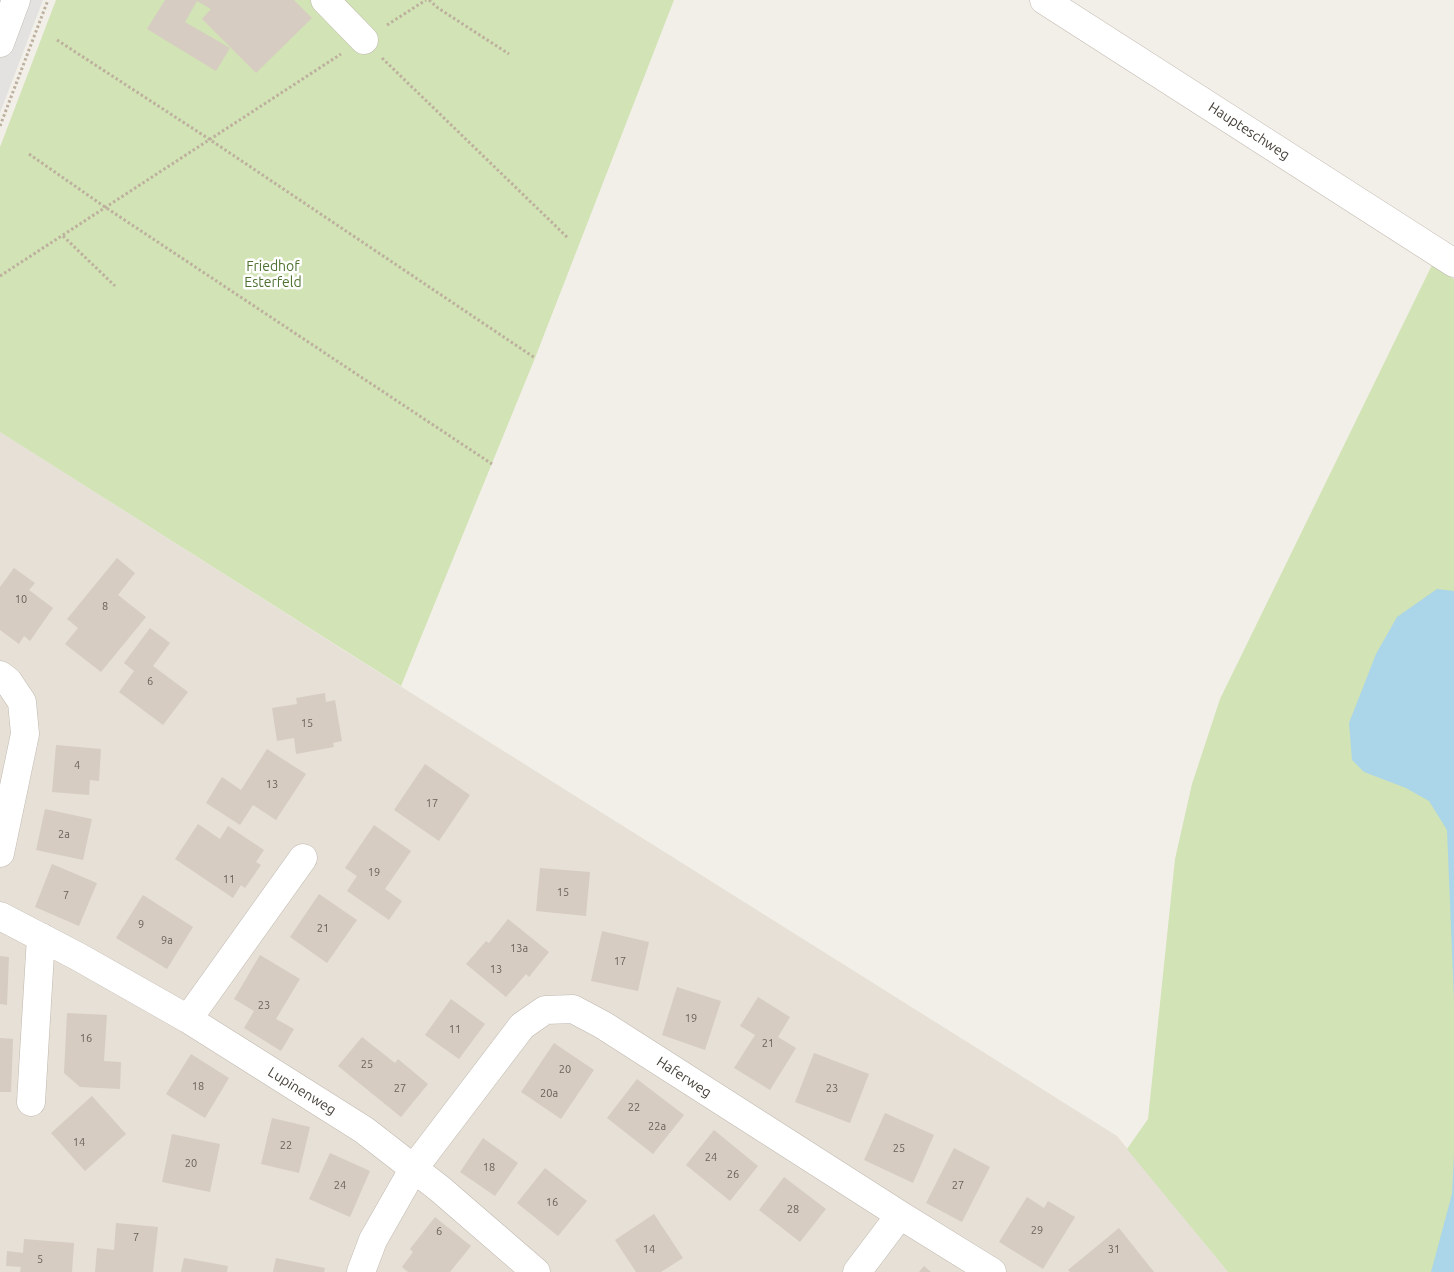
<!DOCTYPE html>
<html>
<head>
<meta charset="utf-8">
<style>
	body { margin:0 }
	canvas { display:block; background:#f2efe8 }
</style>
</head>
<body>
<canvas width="1454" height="1272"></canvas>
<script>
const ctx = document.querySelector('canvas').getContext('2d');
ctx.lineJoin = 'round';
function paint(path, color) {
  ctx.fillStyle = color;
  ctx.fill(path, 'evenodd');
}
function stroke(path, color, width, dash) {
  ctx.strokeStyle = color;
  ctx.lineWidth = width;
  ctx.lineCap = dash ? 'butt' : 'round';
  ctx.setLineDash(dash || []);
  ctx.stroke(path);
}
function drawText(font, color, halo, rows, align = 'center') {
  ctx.font = font + ' Ubuntu,sans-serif';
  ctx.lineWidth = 5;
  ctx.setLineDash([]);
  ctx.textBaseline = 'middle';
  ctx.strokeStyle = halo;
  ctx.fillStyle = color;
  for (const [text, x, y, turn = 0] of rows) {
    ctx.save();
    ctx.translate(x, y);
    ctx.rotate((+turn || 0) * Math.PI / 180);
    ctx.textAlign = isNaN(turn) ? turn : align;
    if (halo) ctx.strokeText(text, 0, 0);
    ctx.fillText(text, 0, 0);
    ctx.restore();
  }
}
const residential = new Path2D(`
	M0,432L408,691L1117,1136L1228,1272H0Z`);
const green = new Path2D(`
	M56,0H674L535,358L401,686L0,432V147Z
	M1432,265L1454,279V1272H1228L1127,1149L1148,1119L1175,859L1192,784L1220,699Z`);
const parking = new Path2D(`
	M20,0H43L0,113V53Z`);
const water = new Path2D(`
	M1437,589L1454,591V1001L1447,830L1429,801L1406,788L1364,772L1352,760L1349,723L1376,654L1397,617Z
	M1454,1153V1272H1431L1452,1194Z`);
const building = new Path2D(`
	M165,0H294L312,18L256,73L202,19L211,9L197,1L185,22L230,48L216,71L147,29Z
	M117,558L135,573L118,595L146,617L101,672L65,644L78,628L67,619Z
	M14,568L35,583L29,590L53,608L30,641L24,636L19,644L0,630V587Z
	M150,628L170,643L153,666L188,692L163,725L119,692L134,671L124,663Z
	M325,693L326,702L335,700L342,741L333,743L334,747L296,754L294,738L277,741L272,708L297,704L296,698Z
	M56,745L101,749L99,781L90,780L89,795L52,792Z
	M267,749L306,774L276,820L253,805L240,825L206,803L222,777L241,790Z
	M425,764L470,795L439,841L394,810Z
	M45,809L92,819L83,860L36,850Z
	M198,824L220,839L228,826L264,850L256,862L261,865L245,888L241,885L233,898L175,859Z
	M374,825L411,851L385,889L402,901L389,920L347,891L357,876L345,868Z
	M52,864L97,883L79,926L35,907Z
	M540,868L590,872L586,916L536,911Z
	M319,894L357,920L327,963L290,937Z
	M143,895L193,927L167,969L116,938Z
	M508,919L549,952L529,977L526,974L506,997L466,964L486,941L489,943Z
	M602,931L649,942L638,991L591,981Z
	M260,955L300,979L276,1019L294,1029L281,1051L244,1028L254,1011L234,999Z
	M0,956L9,957L7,1005L0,1004Z
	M677,987L721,1001L705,1050L662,1035Z
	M758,997L790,1017L778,1037L796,1048L770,1090L734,1068L755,1035L740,1026Z
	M451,999L485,1024L459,1059L425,1035Z
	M67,1013L107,1015L104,1061L121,1062L120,1089L80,1087L64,1073Z
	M362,1037L395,1063L398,1059L428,1084L401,1117L338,1066Z
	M0,1038L13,1039L11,1092H0Z
	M554,1043L594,1070L561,1119L521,1092Z
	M814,1053L869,1074L850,1123L795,1102Z
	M191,1054L229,1078L205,1118L166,1094Z
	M637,1079L684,1115L653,1154L607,1118Z
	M92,1096L126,1134L85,1171L51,1133Z
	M885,1113L934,1135L913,1183L864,1160Z
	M272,1118L310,1127L299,1173L261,1164Z
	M714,1130L758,1166L730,1201L686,1165Z
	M172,1134L220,1144L210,1192L162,1182Z
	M483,1138L518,1163L495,1196L460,1172Z
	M954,1148L990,1167L962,1222L926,1203Z
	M330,1153L370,1171L350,1217L309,1199Z
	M545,1168L587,1201L558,1236L517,1203Z
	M784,1177L826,1209L800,1242L759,1210Z
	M1027,1197L1044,1208L1048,1201L1075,1217L1043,1269L999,1242Z
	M654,1214L683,1258L661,1272H636L615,1240Z
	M435,1217L471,1246L450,1272H408L402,1267L413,1252L410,1249Z
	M116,1223L158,1227L153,1272H95L97,1248L114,1250Z
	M1119,1228L1154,1272H1070L1068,1270Z
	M24,1239L74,1243L72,1272H20L21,1267L6,1266L7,1251L23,1253Z
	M184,1258L228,1266L227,1272H181Z
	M276,1258L325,1268L324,1272H273Z
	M924,1266L931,1272H919Z`);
const path = new Path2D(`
	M429,0L438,8L509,54
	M387,25L426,0
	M57,40L209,139L535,358
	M382,58L568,238
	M0,126L48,0
	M29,154L105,207L492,464
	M63,236L115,286
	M0,276L341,54`);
const minor = new Path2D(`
	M325,0L364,40
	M1044,0L1454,263
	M0,43L16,0
	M0,675L8,681L22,702L25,734L0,853
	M0,916L77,956L188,1019L364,1130L440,1189L536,1272
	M188,1019L303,858
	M31,1102L41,937
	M361,1272L373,1240L414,1168L522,1026L545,1010L573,1009L603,1025L900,1215L992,1272
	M857,1272L900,1215`);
const numberNames = [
	["10",21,599],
	["8",105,606],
	["6",150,681],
	["15",307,723],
	["4",77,765],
	["13",272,784],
	["17",432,803],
	["2a",64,834],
	["19",374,872],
	["11",229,879],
	["15",563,892],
	["7",66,895],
	["9",141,924],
	["21",323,928],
	["9a",167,940],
	["13a",519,948],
	["17",620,961],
	["13",496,969],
	["23",264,1005],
	["19",691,1018],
	["11",455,1029],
	["16",86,1038],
	["21",768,1043],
	["25",367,1064],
	["20",565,1069],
	["18",198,1086],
	["27",400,1088],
	["23",832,1088],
	["20a",549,1093],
	["22",634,1107],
	["22a",657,1126],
	["14",79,1142],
	["22",286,1145],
	["25",899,1148],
	["24",711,1157],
	["20",191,1163],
	["18",489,1167],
	["26",733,1174],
	["24",340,1185],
	["27",958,1185],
	["16",552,1202],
	["28",793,1209],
	["29",1037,1230],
	["6",439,1231],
	["7",136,1237],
	["14",649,1249],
	["31",1114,1249],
	["5",40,1259]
];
const streetNames = [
	["Haupteschweg",1249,131,33],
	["Haferweg",684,1077,33],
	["Lupinenweg",302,1091,32]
];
const parkNames = [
	["Friedhof",273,266],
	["Esterfeld",273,282]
];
paint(residential, '#e6e0d7');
paint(green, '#d2e3b5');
paint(parking, '#e4e2e0');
paint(water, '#abd5e9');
paint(building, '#d6ccc2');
stroke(minor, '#c0b8af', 29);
stroke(path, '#bdb09e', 3, [2.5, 2.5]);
stroke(minor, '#fff', 28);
drawText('11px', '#69625a', null, numberNames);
drawText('14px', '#453f38', '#fff', streetNames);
drawText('14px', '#4e7130', '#fff', parkNames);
</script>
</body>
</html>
